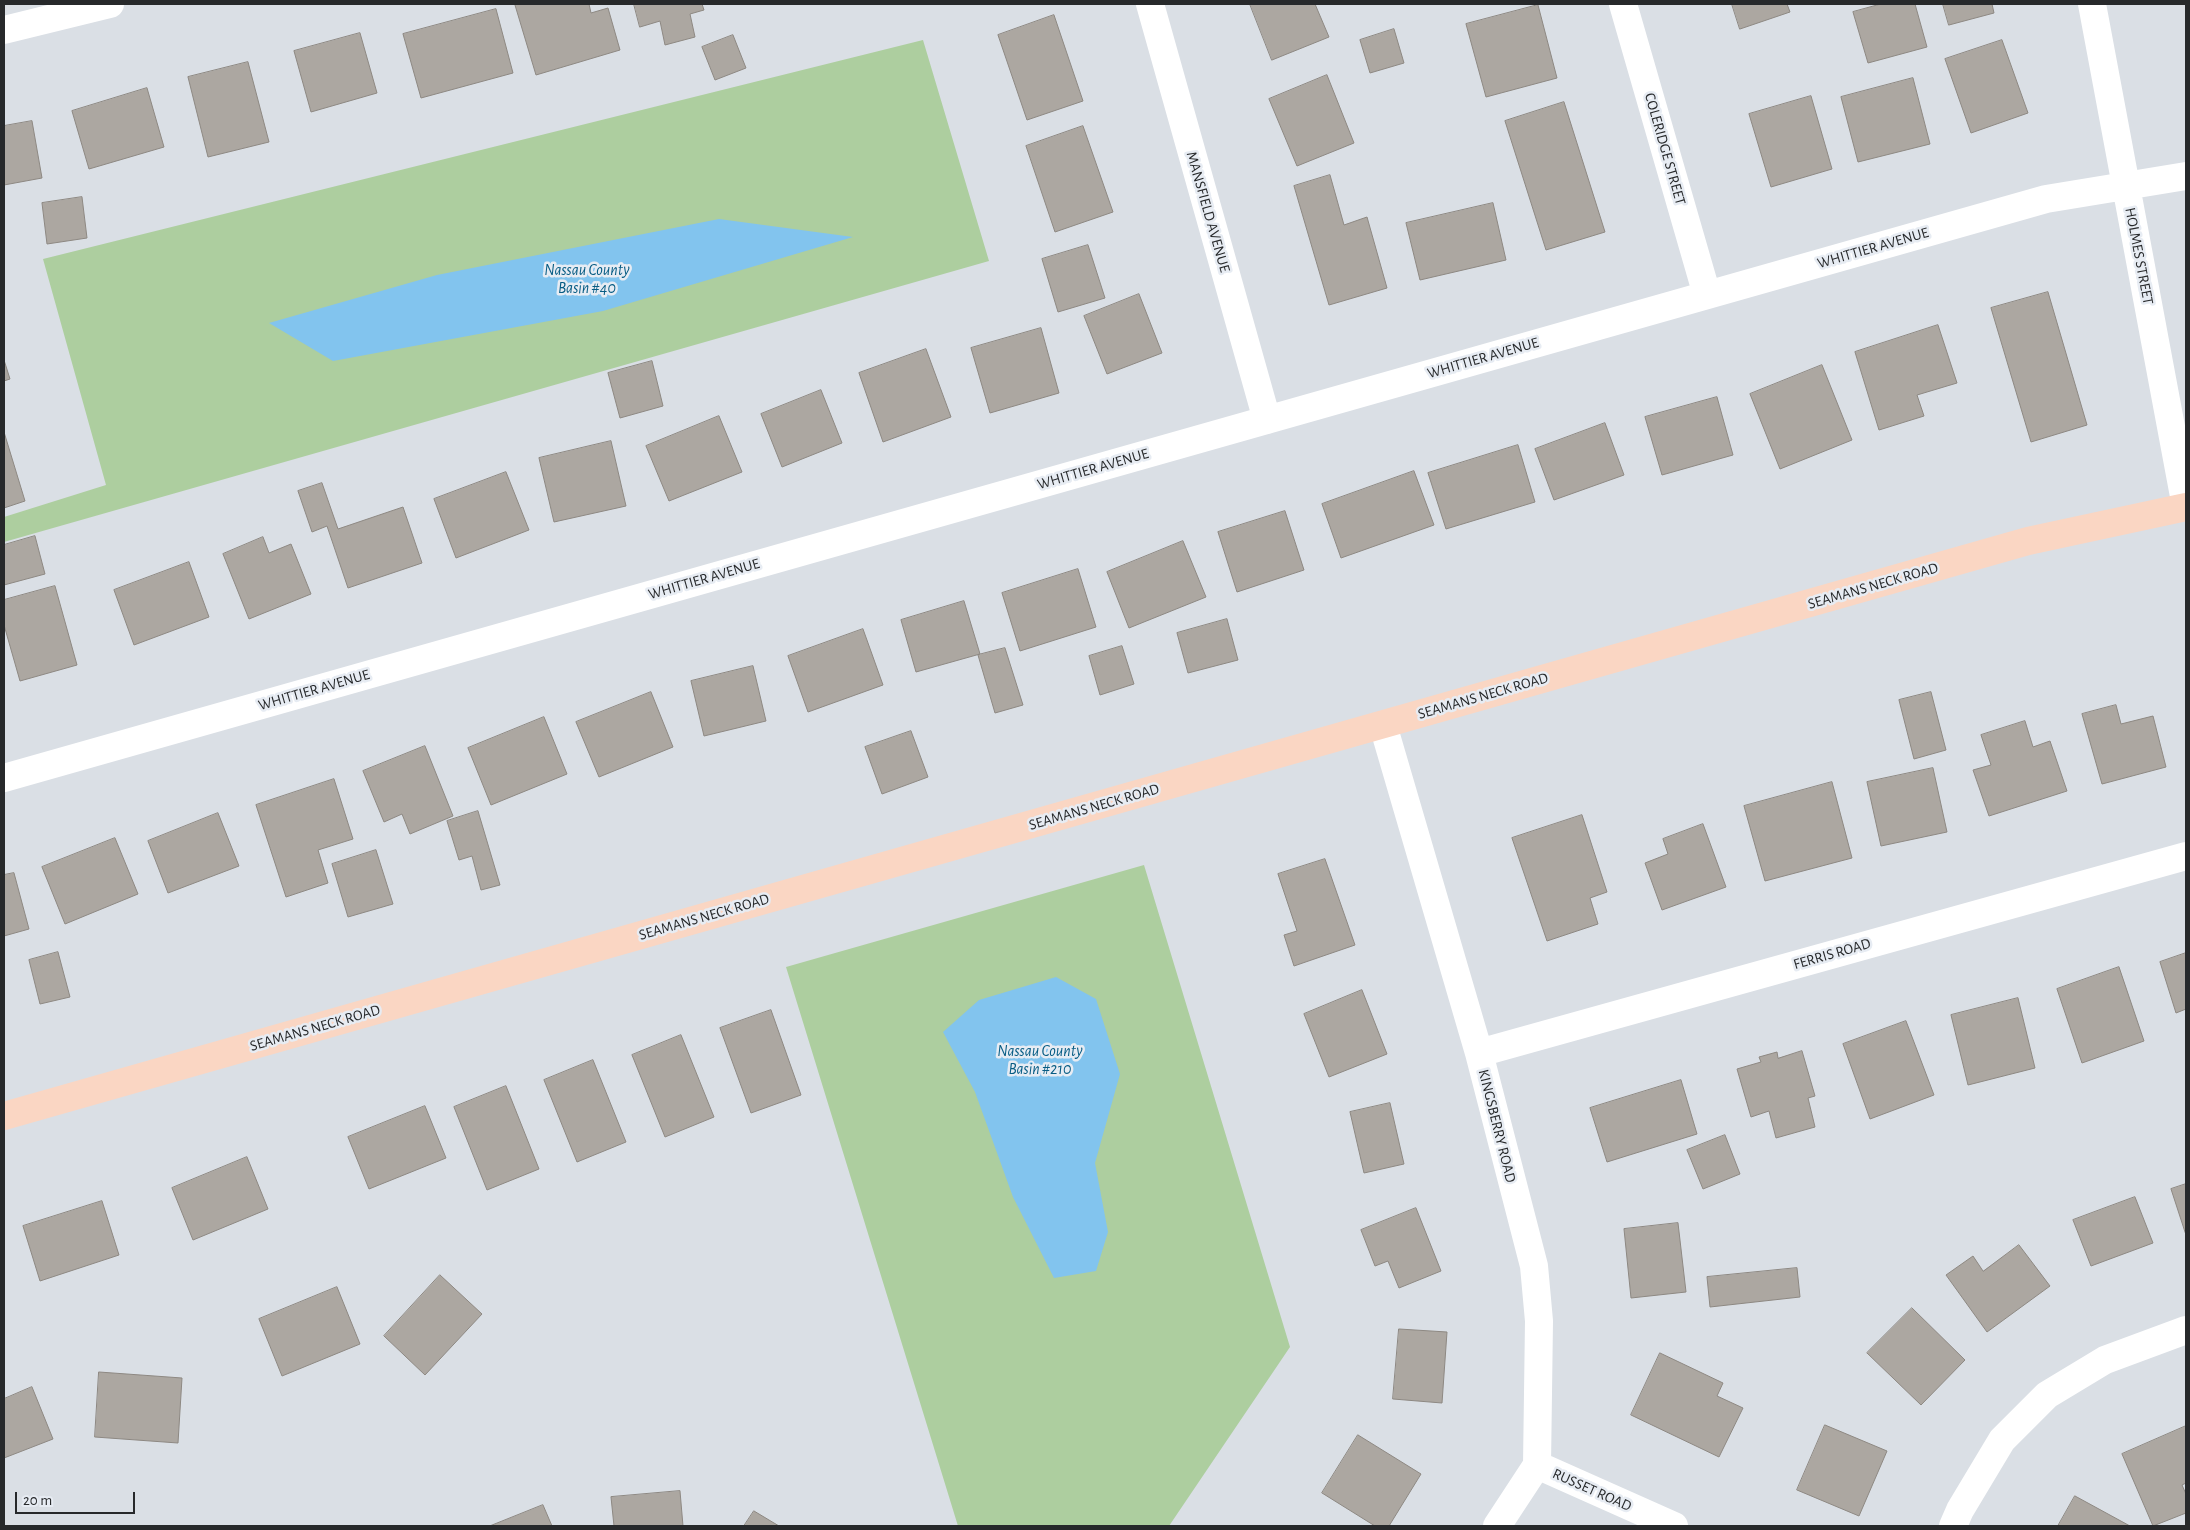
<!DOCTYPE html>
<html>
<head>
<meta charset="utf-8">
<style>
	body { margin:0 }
	#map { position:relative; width:2190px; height:1530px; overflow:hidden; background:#dadfe5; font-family:"Alegreya Sans",sans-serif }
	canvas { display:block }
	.frame { position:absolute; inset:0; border:5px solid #27292b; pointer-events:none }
	.scale { position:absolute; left:15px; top:1492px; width:120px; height:22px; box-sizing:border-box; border:2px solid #27292b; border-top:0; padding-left:6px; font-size:15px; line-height:18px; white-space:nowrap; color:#27292b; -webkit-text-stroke:4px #e7ecf3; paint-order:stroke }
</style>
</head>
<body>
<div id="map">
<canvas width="2190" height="1530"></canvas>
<div class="frame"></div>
<div class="scale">20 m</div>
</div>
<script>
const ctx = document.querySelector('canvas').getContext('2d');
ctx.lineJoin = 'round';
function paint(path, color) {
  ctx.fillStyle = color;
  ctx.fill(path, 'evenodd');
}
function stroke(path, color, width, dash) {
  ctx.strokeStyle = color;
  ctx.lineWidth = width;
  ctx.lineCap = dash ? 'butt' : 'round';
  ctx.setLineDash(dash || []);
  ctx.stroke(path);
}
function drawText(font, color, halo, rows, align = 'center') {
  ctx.font = font + ' "Alegreya Sans",sans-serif';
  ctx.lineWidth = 5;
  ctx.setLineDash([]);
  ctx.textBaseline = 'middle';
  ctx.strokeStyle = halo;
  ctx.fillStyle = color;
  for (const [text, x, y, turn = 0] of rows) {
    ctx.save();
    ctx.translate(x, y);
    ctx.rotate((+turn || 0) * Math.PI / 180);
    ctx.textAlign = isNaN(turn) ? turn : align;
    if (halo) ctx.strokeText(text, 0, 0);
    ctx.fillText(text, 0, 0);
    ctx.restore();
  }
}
const green = new Path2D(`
	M923,40L989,261L4,542V517L106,485L43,259Z
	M1144,865L1290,1347L1169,1526H958L786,967Z`);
const water = new Path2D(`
	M719,219L853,237L603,311L333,361L269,323L437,275Z
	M1056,977L1096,999L1120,1074L1095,1163L1108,1232L1096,1271L1054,1278L1013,1197L975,1092L943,1032L979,1000Z`);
const building = new Path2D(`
	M519,4H589L591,13L608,8L620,50L536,75L515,5Z
	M634,4H702L704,10L690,14L695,37L665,45L660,21L640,27Z
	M1250,4H1315L1329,37L1272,60Z
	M1732,4H1787L1790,12L1740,29Z
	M1881,4H1915L1927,47L1868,63L1853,12Z
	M1943,4H1992L1994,13L1949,25Z
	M1538,5L1557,78L1486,97L1466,24Z
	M496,9L513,73L421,98L403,34Z
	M1054,15L1083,101L1027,120L998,35Z
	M1394,29L1404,63L1370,73L1360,40Z
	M360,33L377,93L311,112L294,51Z
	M733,35L746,68L715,80L702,47Z
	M2002,40L2028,113L1971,133L1945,59Z
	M248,62L269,142L208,157L188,77Z
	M1327,75L1354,143L1297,166L1269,99Z
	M1913,78L1930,144L1858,162L1841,97Z
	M147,88L164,147L89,169L72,111Z
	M1811,96L1832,169L1771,187L1749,114Z
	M1564,102L1605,232L1546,250L1505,121Z
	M32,121L42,178L4,185V126Z
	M1083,126L1113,212L1055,232L1026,146Z
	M1330,175L1344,225L1367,217L1387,288L1329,305L1294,186Z
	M82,197L87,238L47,244L42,203Z
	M1493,203L1506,260L1420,280L1406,223Z
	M1088,245L1105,298L1058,312L1042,259Z
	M2048,292L2087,425L2031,442L1991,308Z
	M1139,294L1162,353L1107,374L1084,316Z
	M1938,325L1957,383L1917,395L1924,416L1879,430L1855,352Z
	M1041,328L1059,393L990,413L971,348Z
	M926,349L951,417L883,442L859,373Z
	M4,360L10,379L4,381Z
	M652,361L663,406L620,418L608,373Z
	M1822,365L1852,440L1780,469L1750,394Z
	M821,390L842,443L782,467L761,414Z
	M1717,397L1733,455L1662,475L1645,417Z
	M719,416L742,472L669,501L646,446Z
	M1605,423L1624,475L1554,500L1535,449Z
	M4,432L25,501L4,508Z
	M611,441L626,506L554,522L539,458Z
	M1518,445L1535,502L1446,529L1428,473Z
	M1414,471L1434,525L1341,558L1322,504Z
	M506,472L529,530L456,558L434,499Z
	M322,483L338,529L403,507L422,563L348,588L327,526L312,532L298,491Z
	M1285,511L1304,570L1237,592L1218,532Z
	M35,536L45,574L4,585V545Z
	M263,537L269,553L291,544L311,594L249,619L223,554Z
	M1183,541L1206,597L1129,628L1107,572Z
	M189,562L209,617L134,645L114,590Z
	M1078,569L1096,627L1020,651L1002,593Z
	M55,586L77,665L20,681L4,625V600Z
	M964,601L980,654L916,672L901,620Z
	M1227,619L1238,660L1188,673L1177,633Z
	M863,629L883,685L808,712L788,656Z
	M1122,646L1134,684L1100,695L1089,656Z
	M1005,648L1023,705L995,713L978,655Z
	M753,666L766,721L704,736L691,681Z
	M651,692L673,747L599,777L576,722Z
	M1931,692L1946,750L1914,759L1899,700Z
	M2116,705L2121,724L2153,716L2166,767L2102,784L2082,714Z
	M544,717L567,774L491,805L468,748Z
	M2025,721L2033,747L2050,741L2067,791L1989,816L1973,770L1991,765L1981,735Z
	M911,731L928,777L882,794L865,747Z
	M425,746L453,816L410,834L402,814L384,822L363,771Z
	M1933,768L1947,832L1881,846L1867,782Z
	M334,779L353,839L318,850L328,883L286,897L256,805Z
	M1832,782L1852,858L1765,881L1744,806Z
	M478,811L500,885L481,890L472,856L459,860L447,821Z
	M218,813L239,866L168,893L148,841Z
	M1582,815L1607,892L1590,898L1598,924L1547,941L1512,838Z
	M1703,824L1726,887L1662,910L1645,863L1668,854L1663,839Z
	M115,838L138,894L65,924L42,867Z
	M376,850L393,904L348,917L332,864Z
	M1325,859L1355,945L1294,966L1284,935L1297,931L1278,874Z
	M14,873L29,929L4,936V875Z
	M58,952L70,997L40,1004L29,960Z
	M2186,953V1009L2176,1013L2160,962Z
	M2119,967L2144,1041L2082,1063L2057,989Z
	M1362,990L1387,1054L1329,1077L1304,1014Z
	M2018,998L2035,1068L1968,1085L1951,1015Z
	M771,1010L801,1095L751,1113L720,1028Z
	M1906,1021L1934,1095L1870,1119L1843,1044Z
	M681,1035L714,1117L665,1137L632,1055Z
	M1802,1051L1815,1096L1808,1098L1815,1127L1776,1138L1769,1111L1751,1117L1737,1069L1761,1062L1759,1057L1777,1052L1778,1058Z
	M593,1060L626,1142L577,1162L544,1080Z
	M1681,1080L1697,1134L1607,1162L1590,1108Z
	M506,1086L539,1169L487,1190L454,1107Z
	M1390,1103L1404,1164L1364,1173L1350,1112Z
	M425,1106L446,1158L369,1189L348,1137Z
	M1725,1135L1740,1174L1703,1189L1687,1150Z
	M247,1157L268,1209L193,1240L172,1188Z
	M2186,1184V1235L2171,1189Z
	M2135,1197L2153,1243L2091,1266L2073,1220Z
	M102,1201L119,1255L40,1281L23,1226Z
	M1416,1208L1441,1271L1399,1288L1388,1261L1375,1266L1361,1230Z
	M1678,1223L1686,1292L1631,1298L1624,1229Z
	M2019,1245L2050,1286L1987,1332L1946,1275L1973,1256L1983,1271Z
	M1797,1268L1800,1297L1710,1307L1707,1277Z
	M440,1275L482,1314L425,1375L384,1336Z
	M337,1287L360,1344L282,1376L259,1319Z
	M1912,1308L1965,1360L1921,1405L1867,1353Z
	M1399,1329L1447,1332L1442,1403L1393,1399Z
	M1660,1353L1723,1383L1717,1396L1743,1408L1719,1457L1631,1415Z
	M99,1372L182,1378L178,1443L95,1437Z
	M32,1387L53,1439L4,1458V1399Z
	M1825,1425L1887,1451L1859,1516L1797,1490Z
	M2186,1426V1483L2182,1485L2186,1494V1513L2153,1526L2122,1454Z
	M1358,1435L1421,1474L1389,1526H1375L1322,1493Z
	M680,1491L683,1526H614L611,1497Z
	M2075,1496L2130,1526H2058Z
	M543,1505L552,1526H490Z
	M754,1511L779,1526H744Z`);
const minor = new Path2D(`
	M1150,4L1267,420
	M1623,4L1707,295
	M2092,4L2186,507
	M4,30L110,4
	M1383,725L1479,1053L1534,1266L1539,1321L1537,1465L1497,1526
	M4,778L2046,199L2186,176
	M1479,1053L2186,856
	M1537,1465L1674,1526
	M1953,1526L1960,1510L2002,1440L2047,1395L2105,1360L2186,1330`);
const major = new Path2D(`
	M4,1116L2028,541L2186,507`);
const streetNames = [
	["COLERIDGE STREET",1665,149,74],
	["MANSFIELD AVENUE",1208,212,74],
	["WHITTIER AVENUE",1873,248,-16],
	["HOLMES STREET",2139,256,79],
	["WHITTIER AVENUE",1483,358,-16],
	["WHITTIER AVENUE",1093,469,-16],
	["WHITTIER AVENUE",704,579,-16],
	["SEAMANS NECK ROAD",1873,586,-16],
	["WHITTIER AVENUE",314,690,-16],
	["SEAMANS NECK ROAD",1483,696,-16],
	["SEAMANS NECK ROAD",1094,807,-16],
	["SEAMANS NECK ROAD",704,917,-16],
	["FERRIS ROAD",1832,954,-16],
	["SEAMANS NECK ROAD",315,1028,-16],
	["KINGSBERRY ROAD",1497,1126,76],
	["RUSSET ROAD",1592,1490,24]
];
const waterNames = [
	["Nassau County",587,270],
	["Basin #40",587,288],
	["Nassau County",1040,1051],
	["Basin #210",1040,1069]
];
paint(green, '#adce9f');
paint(water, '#82c4ee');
paint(building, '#aca7a1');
stroke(building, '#8d8882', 1);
stroke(minor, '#fff', 28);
stroke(major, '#fad6c3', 28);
drawText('15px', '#27292b', '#e7ecf3', streetNames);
drawText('italic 16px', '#075c84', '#e7ecf3', waterNames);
</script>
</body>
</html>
